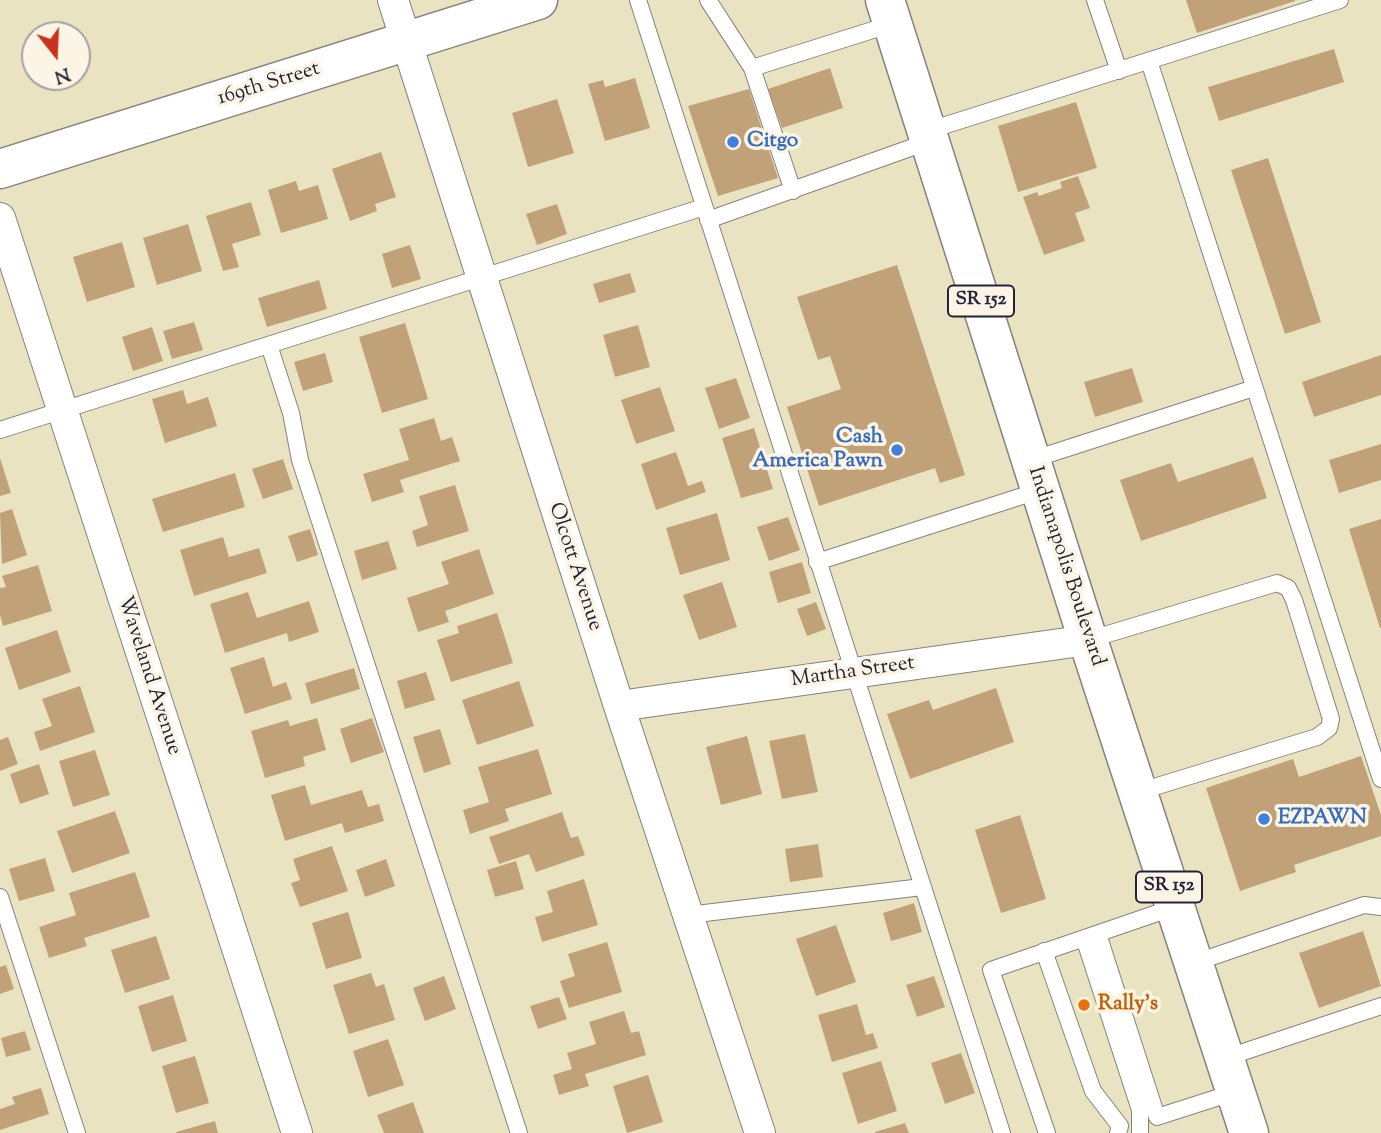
<!DOCTYPE html>
<html>
<head>
<meta charset="utf-8">
<style>
	body { margin:0 }
	#map { position:relative; width:1381px; height:1133px; overflow:hidden; background:#eae3c1; font-family:"Sorts Mill Goudy",serif }
	canvas { display:block }
	.north { position:absolute; left:21px; top:21px; width:70px; height:70px; box-sizing:border-box; background:#fcf5e5; border:2px solid #a5a1a1; border-radius:50%; rotate:162deg; font-size:19px; font-weight:700; line-height:28px; text-align:center; color:#22223b }
	.north::after { content:''; display:block; margin:auto; width:24px; height:32px; background:#c8321e; clip-path:polygon(50% 0,100% 100%,50% 72%,0 100%) }
</style>
</head>
<body>
<div id="map">
<canvas width="1381" height="1133"></canvas>
<div class="north">N</div>
</div>
<script>
const ctx = document.querySelector('canvas').getContext('2d');
ctx.lineJoin = 'round';
function paint(path, color) {
  ctx.fillStyle = color;
  ctx.fill(path, 'evenodd');
}
function stroke(path, color, width, dash) {
  ctx.strokeStyle = color;
  ctx.lineWidth = width;
  ctx.lineCap = dash ? 'butt' : 'round';
  ctx.setLineDash(dash || []);
  ctx.stroke(path);
}
function drawText(font, color, halo, rows, align = 'center') {
  ctx.font = font + ' "Sorts Mill Goudy",serif';
  ctx.lineWidth = 7;
  ctx.setLineDash([]);
  ctx.textBaseline = 'middle';
  ctx.strokeStyle = halo;
  ctx.fillStyle = color;
  for (const [text, x, y, turn = 0] of rows) {
    ctx.save();
    ctx.translate(x, y);
    ctx.rotate((+turn || 0) * Math.PI / 180);
    ctx.textAlign = isNaN(turn) ? turn : align;
    if (halo) ctx.strokeText(text, 0, 0);
    ctx.fillText(text, 0, 0);
    ctx.restore();
  }
}
const building = new Path2D(`
	M1186,0H1295V1L1197,33Z
	M1334,49L1344,82L1219,121L1208,87Z
	M830,68L843,108L782,128L768,89Z
	M635,78L650,128L605,141L588,84L603,80L605,87Z
	M749,89L778,178L718,196L688,106Z
	M557,99L574,153L528,167L512,113Z
	M1076,102L1097,168L1018,192L998,126Z
	M381,152L396,197L375,204L377,211L350,221L332,169Z
	M1268,158L1321,322L1285,334L1231,170Z
	M1078,176L1090,208L1075,213L1085,241L1044,255L1023,197L1037,192L1039,196L1062,188L1060,182Z
	M296,181L299,191L318,185L328,219L281,233L268,190Z
	M251,202L261,235L232,244L239,267L223,271L206,216Z
	M557,204L567,234L537,245L526,214Z
	M188,224L202,271L157,285L143,238Z
	M122,242L135,287L87,302L73,257Z
	M410,245L421,279L392,288L382,254Z
	M897,265L965,475L940,483L935,468L819,506L787,407L841,389L830,356L818,360L797,297Z
	M630,273L636,292L599,303L593,284Z
	M319,280L327,309L267,327L258,298Z
	M194,322L203,350L172,359L163,331Z
	M405,323L428,399L382,413L359,337Z
	M638,325L650,367L615,377L603,335Z
	M152,327L163,361L133,371L122,337Z
	M325,353L333,382L303,391L294,362Z
	M1381,355V395L1314,417L1302,382Z
	M1132,368L1143,402L1095,417L1084,382Z
	M736,378L750,418L719,429L705,388Z
	M660,387L675,431L636,444L621,400Z
	M183,390L187,404L208,397L217,426L165,443L152,399Z
	M434,418L441,441L452,437L460,461L400,480L404,492L372,502L363,474L409,460L399,429Z
	M754,428L773,489L741,498L722,438Z
	M1381,444V480L1339,493L1329,460Z
	M676,452L688,486L702,481L706,492L656,510L641,464Z
	M1253,457L1267,498L1141,541L1120,480L1171,463L1178,482Z
	M0,458L11,493L0,496Z
	M283,459L293,489L263,499L252,469Z
	M235,473L245,507L163,532L152,499Z
	M455,485L469,531L417,547L412,531L428,525L419,496Z
	M12,509L27,555L2,564L0,513Z
	M717,513L730,560L680,575L666,528Z
	M788,517L800,550L769,561L757,527Z
	M1381,519V628H1380L1349,529Z
	M310,529L318,555L297,562L288,536Z
	M223,537L229,557L259,548L267,573L194,596L180,550Z
	M388,541L397,569L362,580L354,551Z
	M479,549L494,594L445,611L449,622L418,632L407,598L449,584L441,562Z
	M802,562L811,593L778,603L769,572Z
	M38,565L52,611L3,626L0,615V588L6,587L2,576Z
	M722,582L737,627L699,640L683,595Z
	M248,592L257,618L309,601L319,632L289,642L287,633L225,653L210,604Z
	M816,602L826,629L807,636L797,609Z
	M497,613L513,663L451,682L437,640L459,633L457,626Z
	M57,630L71,672L19,690L5,648Z
	M264,657L273,687L286,682L292,699L245,714L230,668Z
	M354,668L360,689L311,704L305,683Z
	M426,672L435,700L405,709L397,681Z
	M519,681L534,726L477,745L462,700Z
	M80,686L95,732L40,751L34,732L52,726L42,699Z
	M996,688L1014,742L910,779L887,714L929,700L933,710Z
	M317,718L326,750L303,757L305,766L265,778L251,731L288,720L290,726Z
	M372,718L384,752L351,763L340,729Z
	M440,729L451,764L424,773L413,737Z
	M805,734L818,792L782,799L769,741Z
	M747,736L762,794L721,805L706,747Z
	M8,737L18,764L0,771V740Z
	M538,749L552,794L505,809L509,821L470,834L463,810L489,802L478,767Z
	M95,750L110,795L73,807L59,761Z
	M1361,756L1381,815V836L1294,865L1296,872L1240,891L1206,788L1293,759L1299,777Z
	M39,764L49,794L20,804L10,774Z
	M305,785L311,805L362,790L368,807L379,804L384,821L345,833L342,823L285,841L271,795Z
	M115,811L130,853L72,873L57,831Z
	M562,812L571,838L578,836L585,855L536,872L529,854L499,864L489,837Z
	M1020,815L1046,899L1001,913L975,830Z
	M818,844L823,877L790,882L785,849Z
	M332,846L348,891L300,907L291,883L300,880L293,859Z
	M45,858L55,891L19,901L9,869Z
	M386,859L395,886L365,897L356,870Z
	M516,861L524,889L495,897L487,870Z
	M135,872L150,917L84,938L87,946L49,958L39,927L76,915L69,893Z
	M584,879L598,925L542,942L535,917L553,912L547,891Z
	M914,903L922,932L891,941L883,913Z
	M348,912L362,958L326,969L312,923Z
	M836,925L856,982L816,996L796,939Z
	M1363,931L1381,986L1319,1008L1299,953Z
	M156,936L170,979L125,993L111,950Z
	M607,942L622,992L569,1008L560,981L575,976L568,954Z
	M6,965L14,989L0,994V967Z
	M371,973L376,987L384,984L395,1020L349,1034L333,985Z
	M444,976L456,1009L425,1021L413,988Z
	M934,976L945,1007L917,1017L906,985Z
	M173,995L187,1041L152,1052L138,1006Z
	M559,997L567,1019L538,1029L530,1006Z
	M857,1004L866,1035L873,1033L878,1048L832,1062L818,1015Z
	M624,1011L631,1033L639,1031L646,1055L585,1074L589,1086L559,1095L553,1075L572,1069L567,1053L596,1044L589,1022Z
	M25,1031L31,1050L6,1057L1,1038Z
	M388,1039L404,1085L368,1097L353,1051Z
	M961,1053L975,1093L945,1104L931,1063Z
	M195,1056L209,1103L176,1113L162,1066Z
	M881,1061L897,1111L858,1124L842,1073Z
	M648,1075L663,1122L627,1133L613,1086Z
	M41,1088L49,1114L0,1130V1109L15,1104L12,1097Z
	M413,1102L424,1133H384L377,1115Z
	M215,1121L218,1133H176V1132Z
	M905,1123L909,1133H875V1132Z`);
const lane = new Path2D(`
	M638,0L1002,1133
	M708,0L752,68L793,191
	M1095,0L1119,71
	M1149,61L1381,779
	M752,68L892,24
	M927,131L1340,0
	M708,220L930,141
	M269,345L291,413L300,460L519,1133
	M0,430L704,207
	M1031,460L1254,388
	M817,562L1041,490
	M1088,640L1277,583L1288,588L1294,600L1331,719L1329,728L1317,737L1138,792
	M0,897L77,1133
	M688,915L922,887
	M1098,934L1157,1117L1235,1092
	M1084,938L1140,1110V1133
	M1044,951L1093,1091L1120,1126L1118,1133
	M1194,963L1364,905L1381,907
	M1225,1058L1381,1006
	M1047,1133L991,970L1175,907`);
const street = new Path2D(`
	M393,0L619,706L760,1133
	M0,218L297,1133
	M619,706L1088,640`);
const secondary = new Path2D(`
	M0,169L538,0`);
const primary = new Path2D(`
	M885,0L1088,640L1249,1133`);
const markers = [
	[733,142,7,"#3f7fe0"],
	[897,450,7,"#3f7fe0"],
	[1264,819,7,"#3f7fe0"],
	[1084,1005,7,"#e8710a"]
];
const shields = [
	[981,301,66],
	[1169,887,66]
];
const shieldNames = [
	["SR 152",981,301],
	["SR 152",1169,887]
];
const streetNames = [
	["169th Street",269,85,-17],
	["Olcott Avenue",574,567,72],
	["Indianapolis Boulevard",1065,567,72],
	["Martha Street",853,673,-8],
	["Waveland Avenue",148,676,72]
];
const shopNames = [
	["Citgo",747,142],
	["Cash",883,438,"right"],
	["America Pawn",883,462,"right"],
	["EZPAWN",1278,819]
];
const foodNames = [
	["Rally's",1098,1005]
];
paint(building, '#c1a278');
stroke(lane, '#86827e', 18);
stroke(street, '#86827e', 32);
stroke(secondary, '#86827e', 41);
stroke(primary, '#86827e', 41);
stroke(lane, '#fff', 16);
stroke(street, '#fff', 30);
stroke(secondary, '#fff', 38);
stroke(primary, '#fff', 38);
for (const [x, y, r, color] of markers) {
  const dot = new Path2D();
  dot.arc(x, y, r, 0, 2 * Math.PI);
  ctx.fillStyle = color;
  ctx.fill(dot);
  stroke(dot, '#fcf5e5', 2.5);
}
for (const [x, y, w] of shields) {
  const box = new Path2D();
  box.roundRect(x - w / 2, y - 15.5, w, 31, 5);
  ctx.fillStyle = '#fcf5e5';
  ctx.fill(box);
  stroke(box, '#22223b', 2);
}
drawText('bold 19px', '#22223b', null, shieldNames);
drawText('21px', '#22223b', '#fcf5e5', streetNames);
drawText('bold 21px', '#366cbe', '#fcf5e5', shopNames, 'left');
drawText('bold 21px', '#c56008', '#fcf5e5', foodNames, 'left');
</script>
</body>
</html>
